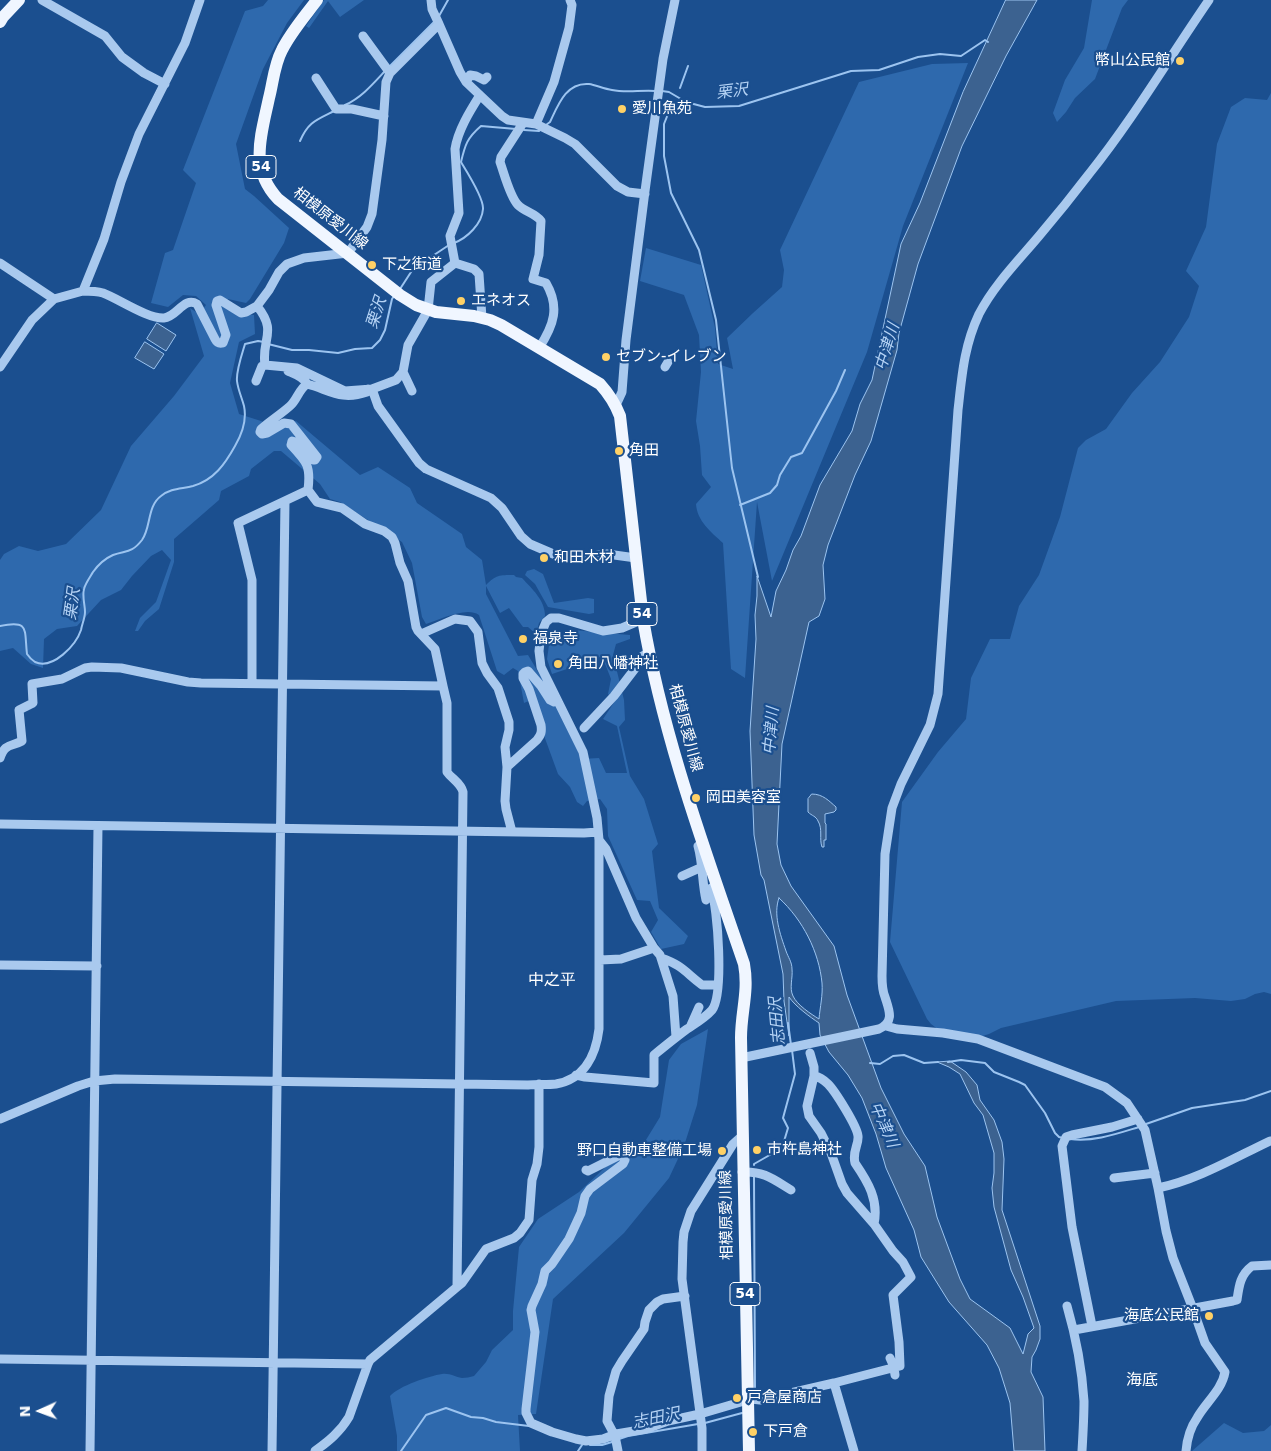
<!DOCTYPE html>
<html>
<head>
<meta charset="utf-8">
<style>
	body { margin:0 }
	#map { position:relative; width:1271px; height:1451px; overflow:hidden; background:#1b4f8f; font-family:"DejaVu Sans",sans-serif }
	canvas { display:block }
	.north { position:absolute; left:15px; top:1386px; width:50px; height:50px; -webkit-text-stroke:4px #1b4f8f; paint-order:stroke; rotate:268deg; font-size:14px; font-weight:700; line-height:20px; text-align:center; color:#fff }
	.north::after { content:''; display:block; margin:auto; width:18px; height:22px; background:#fff; clip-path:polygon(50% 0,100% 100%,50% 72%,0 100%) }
</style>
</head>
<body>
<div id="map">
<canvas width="1271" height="1451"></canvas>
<div class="north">N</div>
</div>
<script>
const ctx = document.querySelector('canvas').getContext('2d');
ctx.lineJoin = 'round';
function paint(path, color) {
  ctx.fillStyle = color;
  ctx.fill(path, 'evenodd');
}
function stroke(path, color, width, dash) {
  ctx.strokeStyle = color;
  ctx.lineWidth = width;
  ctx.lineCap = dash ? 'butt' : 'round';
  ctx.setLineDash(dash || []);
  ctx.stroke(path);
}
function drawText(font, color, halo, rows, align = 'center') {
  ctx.font = font + ' "DejaVu Sans","Noto Sans JP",sans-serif';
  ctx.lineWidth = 4.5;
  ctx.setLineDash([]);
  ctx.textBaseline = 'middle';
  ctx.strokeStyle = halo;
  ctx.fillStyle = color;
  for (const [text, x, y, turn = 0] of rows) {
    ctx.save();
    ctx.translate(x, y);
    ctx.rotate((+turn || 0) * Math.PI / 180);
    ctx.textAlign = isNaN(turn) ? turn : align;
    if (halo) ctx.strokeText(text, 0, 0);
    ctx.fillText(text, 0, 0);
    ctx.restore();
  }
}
const green = new Path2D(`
	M268,0H304L287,23L263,69L236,144L245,189L254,196L289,228L284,243L250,299L246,303L228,299L226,307L243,314L254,315L255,334L239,342L230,383L239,414L261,421L273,427L296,421L360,475L378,467L410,488L417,503L462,534L466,547L482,560L486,585C496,575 499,575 514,575L516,577L522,578C532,589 545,600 545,616L539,623L536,634L528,627H523L509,608L500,613L486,586V594L518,656L528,655C548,688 568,722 581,759L599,758L606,773H627L617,726L603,719L615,701L608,694L611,679L602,656L581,666L570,668L552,674L547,659L549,645L573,630L630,635V639L616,644L613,655L624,700L625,720L619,727L630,776L644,799L658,844L652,851L659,908L688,936L684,944L661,949L651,932L658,920L650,901L637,900L608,836L607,809L600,799L587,801L583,806L577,802L570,787L558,774L531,700L524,703L518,671L513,668L504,675L497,671L479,615C466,606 440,620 426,624L422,617L412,563L402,542L340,502L330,499L320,484L281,451H274L251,469L249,476L221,491L219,500L174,539V562L159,609L145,621L138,631H135L140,618L156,602L171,560L162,550L151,556L132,576L121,590L101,600L77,626L57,629L44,639L43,668L31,664L13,648L0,651V560L4,554L19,546L38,551L66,544L101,510L131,446L174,396L204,356L190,308L199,314L206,305L196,296L183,295L168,307L151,303L165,253L173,250L196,183L183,170L245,11L263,6Z
	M324,0H364L340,17L328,1L309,28L306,26Z
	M1092,0H1128L1122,8L1095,79L1075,98L1066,112L1057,122L1053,113L1065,80L1084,48Z
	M968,63L903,226L867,352L772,581L757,502L745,678L731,669L723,543C711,532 697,521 696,504L711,487L702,475L700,446L696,421L701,372L699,335L684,295L640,281L646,248L701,265L715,328L718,364L733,369L727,338L753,313L782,287L784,270L780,250L859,82L932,64Z
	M1271,93V994L1264,992L1255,994L1245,999L1231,1001L1195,998L1116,1001L1001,1028L989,1034L976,1038L939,1030L931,1024L927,1019L890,942L902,802L938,752L966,719L971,678L990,639H1010L1019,606L1039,575L1060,517L1078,448L1086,440L1106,429L1132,393L1160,362L1189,317L1199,286L1186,271L1206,227L1217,144L1231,107L1245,98L1267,100Z
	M534,569L543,574L554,603L588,598L594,599V613L589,614L548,607L535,584L525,575L527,571Z
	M708,1029L697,1105L684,1146L669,1178L624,1233L553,1299L536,1414L518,1415L520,1451H397V1436L390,1396C399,1386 429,1376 442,1374C450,1373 455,1377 462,1378C466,1378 470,1377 474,1376L486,1362L492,1350L513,1330V1311L519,1247L538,1219L579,1192L615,1158L641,1148L660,1117L669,1060L681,1044Z
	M1224,1423L1243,1433L1264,1431L1271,1425V1451H1192Z`);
const water = new Path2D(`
	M1006,0H1037L1006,56L962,146L918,264L899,333L897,350L871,441L855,475L828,545L823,565L825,599L819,616L809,622L782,744L777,844L781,865L791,886L834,946L847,995L881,1088L904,1134L925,1166L937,1217L960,1279L970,1299L1010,1328L1023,1354L1028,1334L1034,1328L1023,1297L1011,1270L994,1207L992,1188L994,1173V1153L983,1115L974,1103L960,1074L949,1067L937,1062L950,1061L966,1072L977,1085L980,1100L994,1120L1002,1142L1004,1159L1002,1210L1040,1326V1339L1036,1350L1032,1357L1031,1372L1043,1397L1045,1451H1014L1010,1403L999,1368L987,1345L949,1302L921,1257L914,1230L886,1168L876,1134L862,1098L848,1075L829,1052L820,1035L819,1023C810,1017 795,1006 789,997V1036L784,1001L783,974L764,880L761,875L754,835L750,731L756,639L755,615L757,596V576L771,617L776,591L786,570L793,550L801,536L820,485L852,431L860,404L872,380L901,244L920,203L963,92ZM779,898C803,920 819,952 822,983C823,995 820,1007 819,1019C811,1014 797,1005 793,996C789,988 793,978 792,969C792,962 788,957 786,951C780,934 773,914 779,898Z
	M157,323L176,335L166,351L147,339Z
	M145,342L164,354L154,369L135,358Z
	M812,794C823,794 829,801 836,807V810L834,812L825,814V823L826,824V840H824V847H822C819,839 823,829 818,821C816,816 812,816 808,812V799Z`);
const stream = new Path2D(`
	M439,16L448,0
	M390,66L434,22
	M680,88L688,66
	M662,91L669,92L686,102L705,107L739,106L851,71L879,70L918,57L940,54L961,56L985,40L988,42
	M345,105C361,98 373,84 385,71
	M670,109L664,124V156L671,193L699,250L716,320L732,468L758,577
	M546,125L550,122C558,105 566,82 589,84C596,85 604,89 612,90C626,93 640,90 655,91
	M524,130L539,131L541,129
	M300,141C308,122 316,120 334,111
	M454,243C467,238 482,224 483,209C484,198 467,172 461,162C465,145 467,138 481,126L516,129
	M400,289L413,269L449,245
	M268,344L292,350H309L338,353L355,349L372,348L380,340L385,330L392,299L394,296
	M740,505L770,493L777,485L780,475L791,457L802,453L836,391L845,370
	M0,626C30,620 24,629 27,654C29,657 32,660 35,662C53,670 76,645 81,630C82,624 85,618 85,612C85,605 82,596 84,589C85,584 90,577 93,572C98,565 104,559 113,555C126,550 131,554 142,540C151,528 147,506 161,496C171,488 181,489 193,486C214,480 225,464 235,446C242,434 247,420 244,406C242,398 238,390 237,381C236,371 242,354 245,344L258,341L264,342
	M788,1023L791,1045
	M948,1062L961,1060L985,1063L994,1072L1019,1082L1025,1085L1045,1113L1055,1133L1059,1137L1063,1138
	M870,1063L880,1064L893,1056L904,1055L924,1063L938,1062
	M1146,1124L1192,1108L1245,1100L1271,1091
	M1070,1139C1094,1142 1116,1134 1139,1127
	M754,1165V1164L782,1148L788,1128L783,1118L795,1074L792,1050
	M754,1177L755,1393
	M705,1423L742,1413
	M619,1439L628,1436L698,1424
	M590,1445H602L612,1442
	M401,1451L426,1415L446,1408L471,1417L483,1418L496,1422L529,1426
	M578,1451L582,1445`);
const minor = new Path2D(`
	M42,0L105,36L122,57L144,73L165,84
	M431,0L432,9L439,24
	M363,36L390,73
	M316,78L336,109H352L384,116
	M466,82L470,75L476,76L484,80L487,77
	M523,123L501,157L500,162C504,173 510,197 518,205C525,212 535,213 541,221L539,255L533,279L546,283C560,307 554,325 539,348
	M536,124L554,82L569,28L572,5L570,0
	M0,263L54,299L83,291L104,239L121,182L139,134L185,43L200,0
	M455,263L450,236L459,213L455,149C458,130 470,111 480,95
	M83,291C90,291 96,291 103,293C119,299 148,319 164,318C177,317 184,296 197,304L215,339C217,343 219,344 223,343L226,335L216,305L217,301L220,300L241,313L246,312L257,306
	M265,365C261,339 278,332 257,306L269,290L279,272L287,264L304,258L348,253L367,227L372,214L382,140L386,82L390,73L439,24L460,72L466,82L502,116L508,120L536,124L565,138L575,144L617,186L628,192L645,194
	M0,367L32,320L54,299
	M665,367L668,362
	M288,371C295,374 304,377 307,384
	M403,372L412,391
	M256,381L262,366L265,365L297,368L345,391L372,389L396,380L403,372L408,345L428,310L431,282L455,263L474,269L479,274L482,318
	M372,389L378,406L419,463L426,469L491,498L502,508L521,536L530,544L558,556L568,558L585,557L607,554L636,558
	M616,405L622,392L626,340L645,191L663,59L675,0
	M308,490L317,502L342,508L365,524L384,531L392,537L395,543L400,563L408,581L416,627L418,631L435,649L443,686
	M421,634L455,619L470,621L478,632L482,663L487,673L498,688L509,722V730L505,747L507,767L505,801L506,809L512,832
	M252,683V580L238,523L308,490C311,466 307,462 291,445L292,441L296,442L313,460H315L317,457L291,424L284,423L267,433L262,434L260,432L261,429C270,421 281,414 290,406C297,400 299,389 307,384C330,390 341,401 367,392L368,389
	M584,728L614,696L637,666L641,657L649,652
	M0,758C5,743 11,747 22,741L19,710L33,703L32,684L62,679L85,668L92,667L121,668L188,682L201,683L443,686L447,703V772C452,779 461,783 463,792L457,1287L370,1360L368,1364L0,1359
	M507,767L537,740C541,735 542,732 541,725L529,689L523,678V674L525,672L528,671L541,686L550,700L554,702L557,700
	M0,824L584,833L598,832
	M599,840L606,849L636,918L654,948
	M698,846C703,864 702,883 706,900
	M682,876L702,867
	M661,958C682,965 685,972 702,985H717
	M600,960L621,959L654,948L660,955L673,996L676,1037
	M0,965L97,966
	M691,1025L699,1007
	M886,1026L897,1029L943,1033L978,1039L1105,1087L1127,1103L1145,1130L1158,1188L1166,1231L1173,1258L1193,1309L1205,1343L1225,1372C1222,1390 1206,1402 1197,1418C1190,1428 1187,1439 1186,1451
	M810,1053L814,1067V1076L807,1106L809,1116L821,1133L831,1153L842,1184L847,1193L874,1224L893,1251L903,1262L911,1277L893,1295L899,1342L900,1366L834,1383
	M741,1058L879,1029C895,1022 889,1010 885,997C882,990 882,983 882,976L885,854L892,808L901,784L930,725L938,694L958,410C962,375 964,346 979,314C994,285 1018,261 1039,236C1056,216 1073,195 1089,174C1133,119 1169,58 1209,0
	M576,1075L585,1077L654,1083V1055C665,1046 676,1037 687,1029C696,1023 705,1018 712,1010C724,994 718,908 711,888
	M814,1076C820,1077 824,1080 828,1084C835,1091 857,1126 858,1136C859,1145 852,1151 855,1163C868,1182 879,1200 874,1224
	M0,1119L78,1086L94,1081L115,1079L528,1085C537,1084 547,1085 556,1084C585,1079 596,1054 599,1029V840L597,818L583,752L541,667L539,651L541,634L546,622L551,618H559L603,631L622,628L643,619
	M586,1170L588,1171L622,1154L625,1156V1160L623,1164L590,1189L585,1196L581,1213L569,1239L552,1264L545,1271L542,1284L532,1306L531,1310L535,1332L526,1409V1413L531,1423L552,1432L576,1439L586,1441L603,1439L616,1434L646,1429L668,1421L700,1414L751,1399L760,1400L834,1383L854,1451
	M742,1172C764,1171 773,1179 791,1190
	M1114,1178L1155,1173
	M1158,1188C1197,1180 1234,1158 1270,1141
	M457,1287L462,1283L486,1249L514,1238L520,1233L529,1220L532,1180L537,1164L539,1147V1084
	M1067,1306C1076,1337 1082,1369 1084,1401C1084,1417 1083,1434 1082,1451
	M1092,1326L1072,1227L1062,1146L1066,1137L1072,1135L1112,1127L1138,1119
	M1074,1330L1233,1301L1237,1300C1239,1286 1240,1275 1252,1266L1271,1265
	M890,1358L894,1367L895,1375
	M90,1451L98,826
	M272,1451L285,501
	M315,1451C329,1441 340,1432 349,1417L368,1364
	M618,1451L615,1436L607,1421L609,1396L616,1371L622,1361L644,1329L645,1322L649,1310L657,1302L663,1299L685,1296
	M702,1451V1428L682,1279L683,1242L684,1232L691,1211L733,1144L742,1136`);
const major = new Path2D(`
	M317,0C305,16 291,32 282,50C274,65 273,83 269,98C261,136 249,168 278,199L400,295L416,305L436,312L474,316L490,320L501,325L600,384C609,394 615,403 620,416L643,619C663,737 705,850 744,964C749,992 741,1011 741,1038L749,1451
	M0,22L3,17L19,0`);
const markers = [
	[1180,61,5,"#ffd166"],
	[622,109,5,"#ffd166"],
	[372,265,5,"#ffd166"],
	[461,301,5,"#ffd166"],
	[606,357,5,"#ffd166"],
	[619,451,5,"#ffd166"],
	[544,558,5,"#ffd166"],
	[523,639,5,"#ffd166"],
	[558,664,5,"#ffd166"],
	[696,798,5,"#ffd166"],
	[757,1150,5,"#ffd166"],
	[722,1151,5,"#ffd166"],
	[1209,1316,5,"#ffd166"],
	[737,1398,5,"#ffd166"],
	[753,1432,5,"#ffd166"]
];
const shields = [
	[261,167,30],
	[642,614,30],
	[745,1294,30]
];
const shieldNames = [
	["54",261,167],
	["54",642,614],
	["54",745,1294]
];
const poiNames = [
	["幣山公民館",1170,61,"right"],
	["愛川魚苑",632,109],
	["下之街道",382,265],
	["エネオス",471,301],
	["セブン-イレブン",616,357],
	["角田",629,451],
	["和田木材",554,558],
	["福泉寺",533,639],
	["角田八幡神社",568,664],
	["岡田美容室",706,798],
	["市杵島神社",767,1150],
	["野口自動車整備工場",712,1151,"right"],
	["海底公民館",1199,1316,"right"],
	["戸倉屋商店",747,1398],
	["下戸倉",763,1432]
];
const streetNames = [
	["相模原愛川線",330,219,38],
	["相模原愛川線",685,728,75],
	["相模原愛川線",727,1215,-91]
];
const waterNames = [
	["栗沢",732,92,-7],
	["栗沢",377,313,-72],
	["中津川",888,347,-73],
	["栗沢",73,604,-82],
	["中津川",772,731,-85],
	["志田沢",778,1021,-95],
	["中津川",883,1125,66],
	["志田沢",656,1419,-12]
];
const neighbourhoodNames = [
	["中之平",552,981],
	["海底",1142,1381]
];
paint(green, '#2e69ad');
paint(water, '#3c6290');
stroke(water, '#9cc4f0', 1);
stroke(stream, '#9cc4f0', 2);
stroke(minor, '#a9c9ee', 9);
stroke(major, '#f0f6ff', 12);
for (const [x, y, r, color] of markers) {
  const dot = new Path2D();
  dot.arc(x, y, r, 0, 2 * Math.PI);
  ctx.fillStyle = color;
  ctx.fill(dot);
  stroke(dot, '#1b4f8f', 2);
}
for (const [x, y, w] of shields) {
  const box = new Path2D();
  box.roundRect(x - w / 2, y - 11.5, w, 23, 4);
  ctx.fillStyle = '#1b4f8f';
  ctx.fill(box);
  stroke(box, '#fff', 1);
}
drawText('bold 14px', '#fff', null, shieldNames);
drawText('15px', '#fff', '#1b4f8f', poiNames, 'left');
drawText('15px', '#fff', '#1b4f8f', streetNames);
drawText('italic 16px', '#b5d3f5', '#1b4f8f', waterNames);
drawText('16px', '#fff', '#1b4f8f', neighbourhoodNames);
</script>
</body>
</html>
